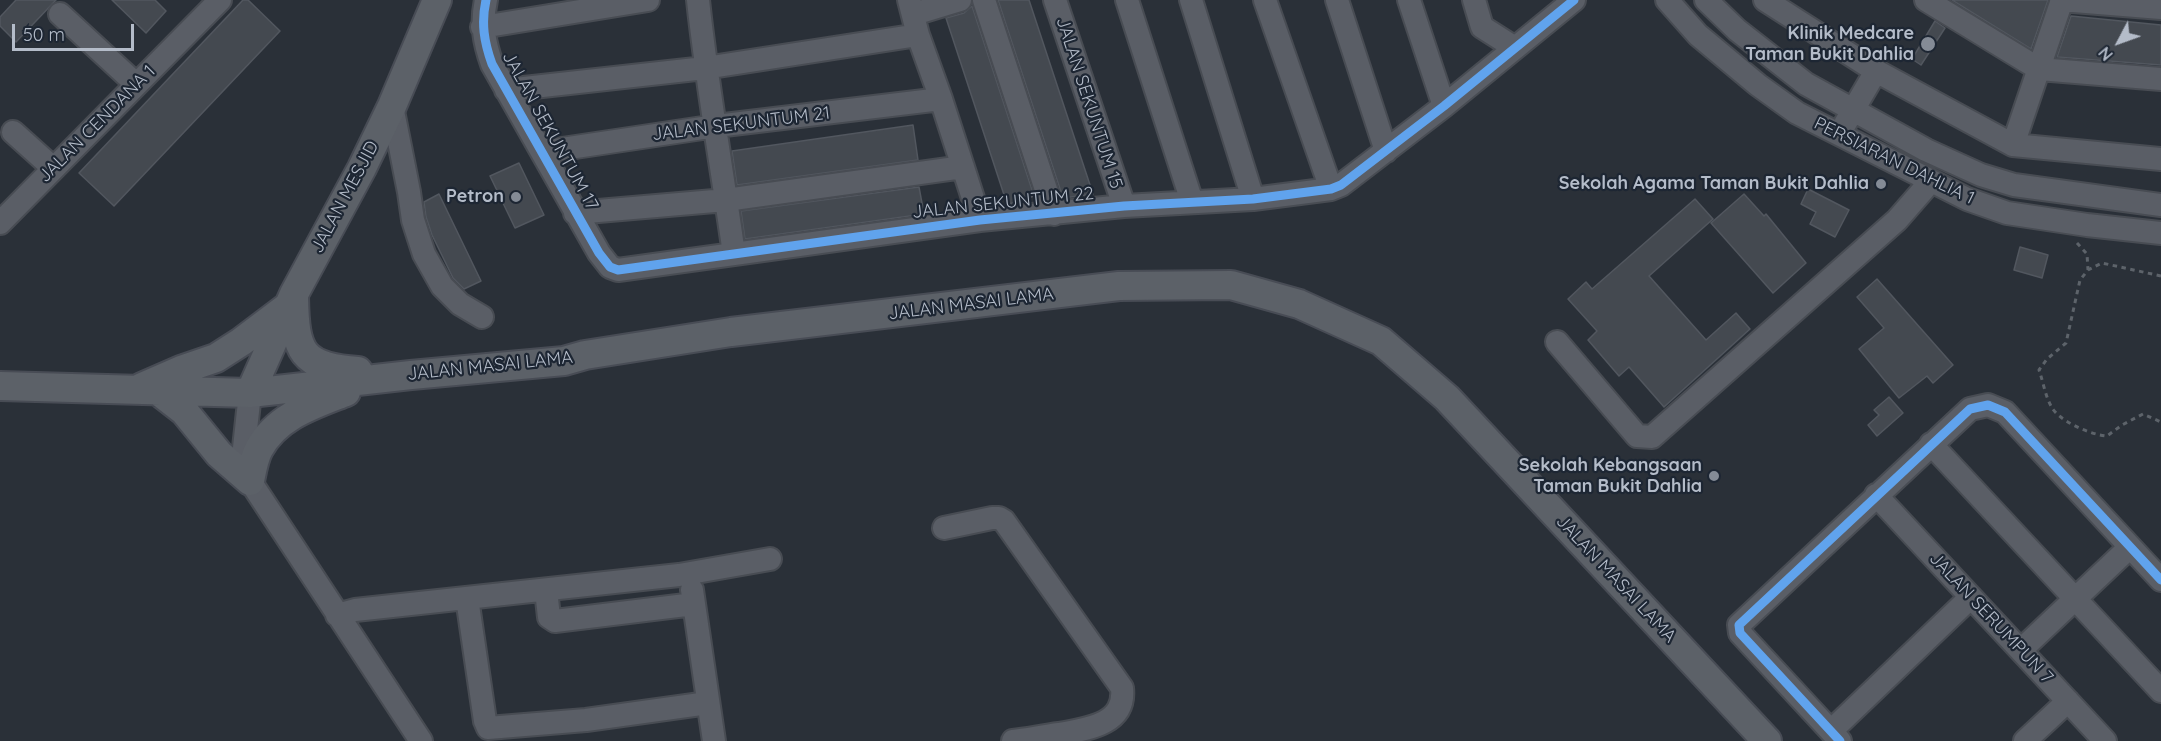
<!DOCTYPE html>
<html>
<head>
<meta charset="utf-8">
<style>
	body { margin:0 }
	#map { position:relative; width:2161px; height:741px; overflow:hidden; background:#2a3038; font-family:Quicksand,sans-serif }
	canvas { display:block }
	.north { position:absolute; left:2089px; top:12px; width:60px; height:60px; -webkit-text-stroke:4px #1d2633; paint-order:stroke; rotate:229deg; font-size:16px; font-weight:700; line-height:24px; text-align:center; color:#b4bcc9 }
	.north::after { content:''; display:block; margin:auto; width:21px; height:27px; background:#b4bcc9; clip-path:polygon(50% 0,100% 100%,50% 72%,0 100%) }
	.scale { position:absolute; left:12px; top:24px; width:122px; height:27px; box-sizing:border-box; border:3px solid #b4bcc9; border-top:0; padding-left:8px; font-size:18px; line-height:21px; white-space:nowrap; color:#b4bcc9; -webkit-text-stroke:4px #1d2633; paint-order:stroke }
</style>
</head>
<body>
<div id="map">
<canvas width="2161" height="741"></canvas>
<div class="north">N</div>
<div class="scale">50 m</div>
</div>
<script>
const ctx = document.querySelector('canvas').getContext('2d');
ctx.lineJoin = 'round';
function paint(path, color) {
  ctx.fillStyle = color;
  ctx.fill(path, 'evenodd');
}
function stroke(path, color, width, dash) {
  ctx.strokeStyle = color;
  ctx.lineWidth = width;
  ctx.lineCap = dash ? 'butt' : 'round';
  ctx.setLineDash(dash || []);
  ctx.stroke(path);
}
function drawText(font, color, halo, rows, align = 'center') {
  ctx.font = font + ' Quicksand,sans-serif';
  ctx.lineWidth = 4.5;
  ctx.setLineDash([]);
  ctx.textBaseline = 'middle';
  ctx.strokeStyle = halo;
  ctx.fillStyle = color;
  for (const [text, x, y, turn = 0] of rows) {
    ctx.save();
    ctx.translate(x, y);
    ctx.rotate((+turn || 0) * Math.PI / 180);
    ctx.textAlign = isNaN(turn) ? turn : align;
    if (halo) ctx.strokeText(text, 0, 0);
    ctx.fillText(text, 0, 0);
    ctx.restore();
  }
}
const building = new Path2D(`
	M16,0H56L16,42L0,26V17Z
	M112,0H155L166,11L146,33Z
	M243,0H248L280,31L114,206L79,173Z
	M998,0H1029L1093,194L1063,198Z
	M1952,0H2048L2031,49Z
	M972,6L1034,196L1009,204H1007L946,18L964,13Z
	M2071,16L2161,25V65L2057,57Z
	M1935,21L1945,28L1921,65L1912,59Z
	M913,125L918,160L737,185L732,151Z
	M519,163L544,215L515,228L490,176Z
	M919,187L924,214L745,239L741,211Z
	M1808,189L1849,210L1835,237L1810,224L1816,212L1801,204Z
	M439,194L481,281L464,289L453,278L432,235L426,217L424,202Z
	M1744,194L1764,216L1766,214L1806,263L1773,293L1711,223Z
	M1695,199L1713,219L1649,276L1706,340L1736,313L1750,329L1664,407L1629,367L1619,376L1588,340L1597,331L1568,299L1586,282L1592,289Z
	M2020,247L2048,255L2042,278L2014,270Z
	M1877,279L1953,365L1933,383L1927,376L1899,398L1859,349L1884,328L1857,297Z
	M1889,397L1903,413L1877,436L1868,425L1879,415L1874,410Z`);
const path = new Path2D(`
	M2077,243L2087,254L2088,270
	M2161,276L2102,263L2088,270L2080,280L2066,343L2047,359L2039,370C2043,381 2045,395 2051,406C2058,421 2091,435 2107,436L2122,425L2143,414L2161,422`);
const minor = new Path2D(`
	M486,0C481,23 484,42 492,64L599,253L610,267L618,270L980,220L1124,206L1253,199L1331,189L1341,185L1444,106L1574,0
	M698,0C707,85 722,169 734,254
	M909,0L918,35L941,99L980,220
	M984,0L1054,214
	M1055,0L1124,206
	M1127,0L1192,202
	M1191,0L1253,199
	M1265,0L1331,189
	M1337,0L1386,151
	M1409,0L1444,106
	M1474,0L1482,27L1515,48
	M1667,0L1698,35L1758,85L1797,113L1967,199L2007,213L2087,225L2161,233
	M1706,0L1737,30L1806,84L1926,150L1981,175L2014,185L2161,205
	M1765,0L1876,71L2013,145L2161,159
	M1926,0L2039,69L2161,79
	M2061,0L2161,8
	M60,14L136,84
	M914,14L960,0
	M482,27L648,0
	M506,90L705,68L918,35
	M392,106L409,192L413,220L424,254L442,286L460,304L482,317
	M1845,124L1876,71
	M13,132L53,168
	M2013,145L2062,0
	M542,152L716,126L941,99
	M575,213L726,200L963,167
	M0,223L220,0
	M1557,342L1637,436L1652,437L1897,220L1931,181
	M250,393L243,457L250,481L421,741
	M1931,444L2161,691
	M1876,495L2105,741
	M944,528L992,518H999L1004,521L1122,688C1126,725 1087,729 1059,734C1044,736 1028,739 1013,741
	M546,590L549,617L555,621L694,604
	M692,590L714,741
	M467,598L485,721L488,728L586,720L708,703
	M337,615L355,610L679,575L770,559
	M2021,650L2130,547
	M1831,731L1971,597
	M1840,741L1740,633L1739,625L1970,409L1988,405L2005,412L2161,580
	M2025,741L2068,701`);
const major = new Path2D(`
	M294,297C295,352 301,367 358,371
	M0,386L250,393L411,375L564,361L585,355L731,332L1119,286L1231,285L1299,304L1381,341L1447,398L1767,741
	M142,387L181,370L216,358L241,342L286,308
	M157,390L184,411L219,454L250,481C252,471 254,458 259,449C277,416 313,405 346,392
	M250,393L294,294L362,168L392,106L437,0`);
const cycleway = new Path2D(`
	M486,0C481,23 484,42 492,64L599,253L610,267L618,270L980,220L1124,206L1253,199L1331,189L1341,185L1444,106L1574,0
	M1840,741L1740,633L1739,625L1970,409L1988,405L2005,412L2161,580`);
const markers = [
	[1928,44,8,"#848b96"],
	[1881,184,6,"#848b96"],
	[516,197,6,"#848b96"],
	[1714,476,6,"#848b96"]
];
const poiNames = [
	["Klinik Medcare",1914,34],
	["Taman Bukit Dahlia",1914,55],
	["Sekolah Agama Taman Bukit Dahlia",1869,184],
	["Petron",504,197],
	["Sekolah Kebangsaan",1702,466],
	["Taman Bukit Dahlia",1702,487]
];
const streetNames = [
	["JALAN SEKUNTUM 15",1089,103,72],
	["JALAN CENDANA 1",97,124,-45],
	["JALAN SEKUNTUM 21",741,124,-7],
	["JALAN SEKUNTUM 17",550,131,61],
	["PERSIARAN DAHLIA 1",1894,161,26],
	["JALAN MESJID",345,197,-62],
	["JALAN SEKUNTUM 22",1003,203,-6],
	["JALAN MASAI LAMA",971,304,-7],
	["JALAN MASAI LAMA",490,366,-6],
	["JALAN MASAI LAMA",1616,579,47],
	["JALAN SERUMPUN 7",1991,618,47]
];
paint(building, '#444950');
stroke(building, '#52575f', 1.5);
stroke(minor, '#484c53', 26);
stroke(major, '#484c55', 32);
stroke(path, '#5d636a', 3, [4.5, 4.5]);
stroke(minor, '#5a5e66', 22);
stroke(major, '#5c6168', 28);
stroke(cycleway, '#60a3ed', 9);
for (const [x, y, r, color] of markers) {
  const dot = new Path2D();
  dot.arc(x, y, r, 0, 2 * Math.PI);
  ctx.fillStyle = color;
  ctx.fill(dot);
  stroke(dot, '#1d2633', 2);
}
drawText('bold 18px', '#b4bcc9', '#1d2633', poiNames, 'right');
drawText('18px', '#b4bcc9', '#1d2633', streetNames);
</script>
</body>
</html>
